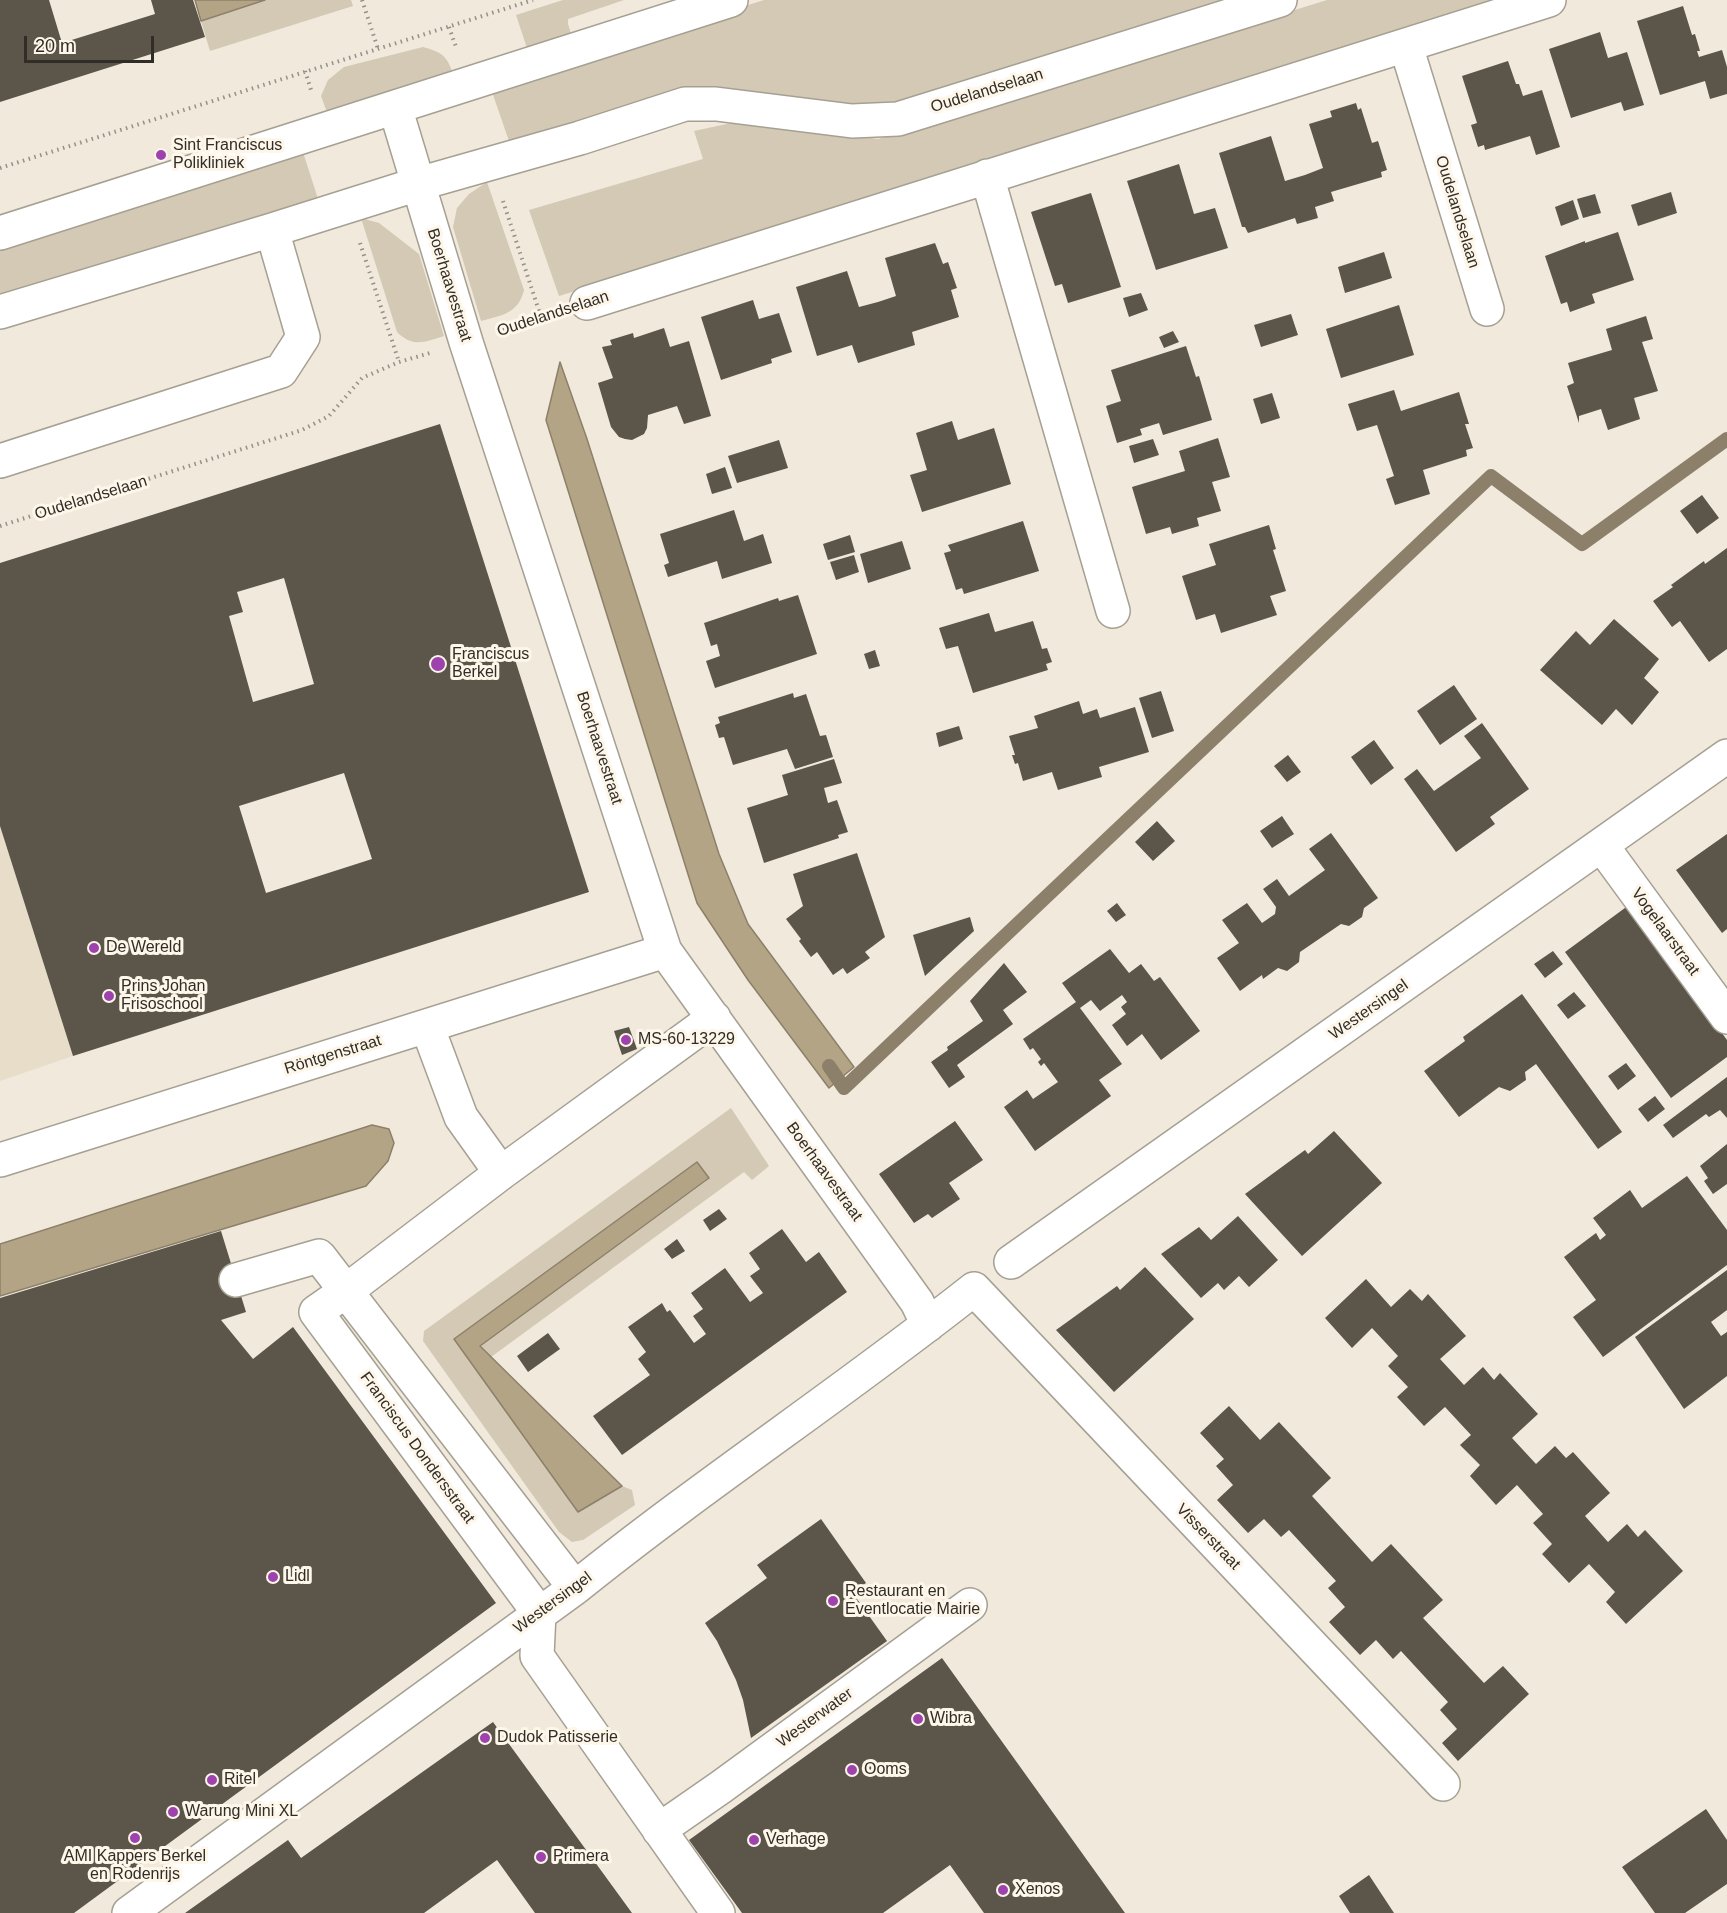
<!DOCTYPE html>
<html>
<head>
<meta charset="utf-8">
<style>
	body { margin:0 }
	#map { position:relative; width:1727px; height:1913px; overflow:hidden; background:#f0e9dc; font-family:Helvetica,sans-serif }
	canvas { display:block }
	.scale { position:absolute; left:24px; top:36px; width:130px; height:27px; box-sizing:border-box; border:3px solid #302d28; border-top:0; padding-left:8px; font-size:18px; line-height:21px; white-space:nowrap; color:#302d28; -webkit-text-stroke:4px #fdf6e9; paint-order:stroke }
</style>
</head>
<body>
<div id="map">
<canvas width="1727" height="1913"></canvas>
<div class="scale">20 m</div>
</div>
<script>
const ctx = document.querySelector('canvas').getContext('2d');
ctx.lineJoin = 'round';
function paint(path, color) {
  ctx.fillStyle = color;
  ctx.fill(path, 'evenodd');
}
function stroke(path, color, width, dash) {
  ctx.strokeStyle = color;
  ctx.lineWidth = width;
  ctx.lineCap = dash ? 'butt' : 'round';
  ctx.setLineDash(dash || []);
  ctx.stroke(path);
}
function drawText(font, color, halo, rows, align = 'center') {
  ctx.font = font + ' Helvetica,sans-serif';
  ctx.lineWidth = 6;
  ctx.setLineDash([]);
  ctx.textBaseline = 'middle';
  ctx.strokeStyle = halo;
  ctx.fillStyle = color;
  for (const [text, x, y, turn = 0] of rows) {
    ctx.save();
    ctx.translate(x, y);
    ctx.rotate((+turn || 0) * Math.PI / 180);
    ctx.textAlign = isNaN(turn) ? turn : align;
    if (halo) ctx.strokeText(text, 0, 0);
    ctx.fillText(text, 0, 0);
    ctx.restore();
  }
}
const built = new Path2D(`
	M0,826L73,1056L0,1081Z`);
const green = new Path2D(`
	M265,0H351L353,6L210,51L201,21Z
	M563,0H624L568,19V24L572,37L528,51L516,15Z
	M764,0H1226L904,103L860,108L717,92L510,144L490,86Z
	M1327,0H1505L559,296L529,210L703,159L694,131L736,122L771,123L878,139Z
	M423,47C441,52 447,55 453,74L328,115L321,96L328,80L344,67Z
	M302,149L319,202L0,300V245Z
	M487,182L524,290C518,314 502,315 481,321L453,227L457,208L469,194Z
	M361,218L379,223L419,254L444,336C425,342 413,348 397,332Z
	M731,1108L769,1166L752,1180L744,1172L491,1357L480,1346L709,1179L454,1339L578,1511L622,1486L632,1490L635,1505L583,1540L572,1542L559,1532L423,1341L424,1331Z`);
const water = new Path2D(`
	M195,0H265L201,21Z
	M560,362L587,439L719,854L748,924L854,1067L829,1088L748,980L697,903L546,420Z
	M372,1125L389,1129L394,1143L388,1161L366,1186L0,1296V1244Z
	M697,1162L709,1178L480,1346L622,1486L578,1512L454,1339Z`);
const stream = new Path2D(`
	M829,1066L844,1088L1491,476L1582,544L1727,439`);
const building = new Path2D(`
	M0,0H49L62,43L155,14L151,0H193L205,37L0,102Z
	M1683,6L1692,35L1695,34L1700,51H1697L1699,57L1722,50L1727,67V94L1710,99L1705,81L1660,95L1637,21Z
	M1600,32L1608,58L1627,52L1644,105L1624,111L1621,102L1571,118L1549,49Z
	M1508,61L1516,84H1519L1523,96L1542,90L1560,147L1536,155L1530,136L1485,150L1484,145L1478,147L1471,125L1477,123L1462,76Z
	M1356,103L1358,110L1361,108L1372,143L1378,141L1387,170L1381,172L1382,177L1331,192L1334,201L1315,207L1318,218L1297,224L1295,218L1248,233L1245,227H1242L1219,153L1271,136L1285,181L1305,175L1323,168L1309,124L1332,117L1330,111Z
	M1179,164L1194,214L1215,208L1228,248L1156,270L1127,181Z
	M1671,192L1677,213L1638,226L1631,205Z
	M1091,193L1121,287L1068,303L1062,284L1055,286L1031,212Z
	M1595,194L1601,213L1583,218L1577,199Z
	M1573,200L1579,219L1561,226L1555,207Z
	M1618,232L1634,280L1592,294L1595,303L1570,312L1567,302L1561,304L1545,256L1585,241V243Z
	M935,243L943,264L948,262L957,288L951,290L959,317L912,332L915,345L858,363L852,345L817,356L796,287L847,271L859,307L878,302L896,296L885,258Z
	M1384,252L1392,278L1345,293L1338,267Z
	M1141,293L1148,310L1129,317L1123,298Z
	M753,300L759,319L779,313L792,352L771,359L772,363L721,380L701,317Z
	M1399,305L1414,355L1341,378L1326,329Z
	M1291,314L1298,335L1261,347L1254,325Z
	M1646,316L1653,339L1642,342L1658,391L1634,398L1640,419L1608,430L1601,409L1579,416V423L1567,386L1574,383L1568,363L1612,350L1606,329Z
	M664,328L670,347L689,341L711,416L684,424L677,406L648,415L647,428L644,434L632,440L625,439L619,437L611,427L598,383L613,378L602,347L612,345L610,340L633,333L634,338Z
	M1173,331L1179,342L1164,348L1159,337Z
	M1186,346L1196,377L1199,376L1212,420L1163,435L1159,423L1140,429L1142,435L1117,443L1106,406L1121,401L1111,370Z
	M1394,390L1401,411L1459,392L1469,424H1465L1473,448L1466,450L1467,456L1423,470L1430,494L1395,505L1386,479L1394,476L1377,425L1357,431L1348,404Z
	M1272,393L1280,418L1261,424L1253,399Z
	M952,421L958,440L994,428L1011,484L922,512L910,475L927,470L916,433Z
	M440,424L589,892L73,1056L0,826V563ZM284,578L314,684L253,702L229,616L243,612L237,592ZM344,773L372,859L266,893L239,806Z
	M1218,438L1230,477L1212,482L1221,511L1197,518L1199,526L1172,534L1170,527L1146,534L1132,487L1185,471L1179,451Z
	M1153,439L1159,455L1134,463L1129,446Z
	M779,440L788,468L737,483L728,456Z
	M725,467L732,488L712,494L706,474Z
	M1702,495L1719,518L1697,534L1680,511Z
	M734,510L744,541L763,534L772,563L722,579L717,561L668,577L664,565L669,563L660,534Z
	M1023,521L1039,571L964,594L962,588L956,590L944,553L951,551L948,545Z
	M1269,525L1276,549L1273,550L1286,591L1270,596L1277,615L1221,633L1215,614L1196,620L1182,576L1216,565L1209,544Z
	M850,535L855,552L828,560L823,544Z
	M902,541L911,569L868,583L860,554Z
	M1727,548V649L1709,662L1680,621L1672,627L1653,601L1673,587L1671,585L1704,561L1705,564Z
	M854,555L859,572L836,580L830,562Z
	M798,595L817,654L715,688L706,661L720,656L717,644L711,646L704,623L778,598L779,601Z
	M989,613L995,632L1033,621L1042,649L1047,648L1052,662L1046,664L1048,670L973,693L958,646L946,649L939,628Z
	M1614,619L1659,659L1644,678L1659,692L1632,725L1616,709L1602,725L1540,670L1576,631L1590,645Z
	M875,650L880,666L869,669L864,654Z
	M1454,685L1477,719L1440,745L1417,711Z
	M1161,691L1174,731L1152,738L1139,698Z
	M793,693L794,698L806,694L820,736L826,735L833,757L795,769L787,749L733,765L724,737L719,738L715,725L720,723L718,717Z
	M1079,701L1083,714L1097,709L1100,718L1135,707L1149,752L1099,767L1102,777L1058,790L1052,772L1023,781L1018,763L1015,764L1012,755H1015L1009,736L1038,728L1034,716Z
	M1482,723L1529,789L1490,817L1495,824L1456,852L1404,779L1417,769L1434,791L1481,758L1464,736Z
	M959,726L963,739L939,747L936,733Z
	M1374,740L1394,768L1371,785L1351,757Z
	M1288,755L1301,772L1287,782L1274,766Z
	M834,759L842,783L824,788L828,803L837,800L848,832L838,835L839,838L764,863L747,808L788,795L782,775Z
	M1282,816L1294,834L1272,848L1260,831Z
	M1157,821L1175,841L1153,861L1135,842Z
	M1331,833L1378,898L1364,908L1362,917L1349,926L1341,924L1300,952L1299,962L1287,971L1278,968L1263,979L1262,975L1240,991L1217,958L1239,943L1222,920L1247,903L1262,923L1275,914L1276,907L1263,889L1277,879L1289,896L1325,870L1309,849Z
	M1727,834V929L1722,933L1676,870Z
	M857,853L885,937L865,952L870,958L847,974L843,968L833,975L817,952L811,957L799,941L801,939L786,919L803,906L793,874Z
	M1117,903L1126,915L1116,922L1107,911Z
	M1629,905L1727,1040V1057L1671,1098L1565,952Z
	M970,917L974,931L925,976L913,935Z
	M1110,949L1129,973L1141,964L1154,981L1160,977L1200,1031L1161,1060L1142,1034L1127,1046L1112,1025L1126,1014L1121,1007L1127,1002L1122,995L1100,1011L1091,1000L1080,1008L1122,1064L1099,1080L1111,1096L1035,1151L1004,1107L1027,1090L1033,1099L1058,1082L1044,1063L1041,1066L1038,1062L1041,1059L1033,1048L1030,1050L1023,1039L1076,1002L1062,983Z
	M1553,951L1563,964L1545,978L1534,964Z
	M1004,963L1027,992L1003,1010L1013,1024L957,1065L965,1077L949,1088L931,1062L948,1050L947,1047L983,1021L970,1001Z
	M1574,992L1586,1006L1568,1019L1557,1005Z
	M1522,994L1622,1132L1598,1149L1536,1064L1525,1072L1526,1080L1510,1091L1499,1087L1459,1117L1424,1071L1465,1041L1463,1037Z
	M629,1027L637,1049L622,1055L614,1031Z
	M1626,1063L1636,1076L1618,1090L1608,1076Z
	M1727,1077V1118L1720,1110L1709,1117L1706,1114L1673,1138L1663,1125Z
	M1655,1096L1665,1109L1648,1122L1638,1109Z
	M955,1121L983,1160L949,1183L960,1199L932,1218L928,1214L914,1223L879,1174Z
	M1334,1131L1382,1183L1302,1256L1245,1194L1305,1150L1308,1154Z
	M1727,1144V1184L1713,1194L1704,1181L1708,1178L1700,1166Z
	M1687,1176L1727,1230V1265L1603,1357L1573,1317L1596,1300L1564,1257L1596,1233L1600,1240L1606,1235L1593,1218L1630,1190L1642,1208Z
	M719,1209L727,1219L710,1231L703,1220Z
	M1238,1216L1278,1260L1249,1287L1239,1276L1224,1290L1218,1283L1201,1298L1161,1254L1199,1227L1211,1240Z
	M782,1229L806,1262L819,1252L847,1292L622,1455L593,1416L650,1375L638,1359L646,1352L628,1327L662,1303L667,1312L670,1310L694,1343L706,1334L693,1316L703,1309L691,1293L725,1268L750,1302L763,1293L750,1276L760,1269L749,1253Z
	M221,1231L246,1312L221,1320L253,1359L293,1327L496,1603L74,1913H0V1298Z
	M677,1239L685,1251L672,1259L664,1249Z
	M1145,1267L1194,1319L1114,1392L1056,1330L1117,1286L1120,1290Z
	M1727,1270V1310L1711,1322L1721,1336L1727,1332V1376L1684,1409L1635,1337Z
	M1366,1279L1391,1307L1410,1289L1422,1301L1428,1294L1466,1336L1440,1359L1464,1385L1483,1367L1494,1380L1500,1373L1538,1414L1512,1438L1536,1464L1555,1446L1566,1458L1573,1452L1610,1493L1585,1516L1608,1542L1627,1524L1638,1537L1645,1530L1683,1571L1626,1624L1606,1602L1615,1592L1589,1564L1569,1583L1542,1554L1552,1544L1533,1523L1543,1514L1517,1485L1496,1505L1470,1476L1480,1465L1460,1445L1471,1435L1445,1407L1424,1426L1397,1397L1408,1387L1388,1366L1398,1356L1372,1328L1352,1348L1325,1318Z
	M548,1333L560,1349L528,1372L517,1356Z
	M1229,1406L1260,1440L1279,1422L1331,1478L1312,1496L1372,1562L1391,1544L1443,1600L1423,1618L1484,1683L1503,1666L1529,1694L1458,1761L1442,1743L1457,1729L1440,1710L1448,1702L1401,1651L1393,1659L1376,1640L1360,1655L1329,1622L1345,1607L1328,1588L1336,1581L1289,1530L1281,1537L1264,1519L1248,1533L1217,1500L1233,1485L1216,1466L1224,1459L1200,1433Z
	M821,1519L866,1583L852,1592L887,1641L751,1738L743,1700L736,1680L717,1641L705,1623L767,1578L757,1565Z
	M942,1658L1125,1913H984L950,1865L883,1913H742L689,1840Z
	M493,1722L632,1913H535L497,1860L424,1913H185L288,1840L301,1858Z
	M1706,1809L1727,1840V1884L1685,1913H1655L1622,1867Z
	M1369,1875L1394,1913H1350L1339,1896Z`);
const path = new Path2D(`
	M362,0L378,49
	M449,27L456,47
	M305,71L312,93
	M0,168L533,0
	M503,201L541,317
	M360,243L399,362
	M503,330L550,314
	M0,526L302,430L329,416L362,378L399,362L430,353`);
const minor = new Path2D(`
	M1406,46L1487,309
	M395,107L466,342L665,951L917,1302L928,1325
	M987,176L1113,611
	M0,233L731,0
	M587,303L1549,0
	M0,312L272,230L418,184L580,138L685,104H716L852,121L898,119L1280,0
	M0,461L281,371L303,337L272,230
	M1602,846L1727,1017
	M427,1026L461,1117L501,1173
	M0,1160L665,951
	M1011,1262L1727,756
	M236,1280L319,1256L346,1291L316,1312L539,1613
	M575,1588L346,1291L501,1173L714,1018
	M539,1613L537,1656L718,1913
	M659,1830L721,1787L970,1605
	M129,1913L575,1588C704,1484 844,1392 974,1289L1443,1784`);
const markers = [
	[161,155,6,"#9e43ad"],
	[438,664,8,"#9e43ad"],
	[94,948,6,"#9e43ad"],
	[109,996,6,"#9e43ad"],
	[626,1040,6,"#9e43ad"],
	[273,1577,6,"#9e43ad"],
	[833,1601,6,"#9e43ad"],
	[918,1719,6,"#9e43ad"],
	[485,1738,6,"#9e43ad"],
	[852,1770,6,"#9e43ad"],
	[212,1780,6,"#9e43ad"],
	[173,1812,6,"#9e43ad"],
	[135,1838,6,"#9e43ad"],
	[754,1840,6,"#9e43ad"],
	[541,1857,6,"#9e43ad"],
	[1003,1890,6,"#9e43ad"]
];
const streetNames = [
	["Oudelandselaan",987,91,-17],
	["Oudelandselaan",1457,212,73],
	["Boerhaavestraat",449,285,73],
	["Oudelandselaan",553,314,-18],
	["Oudelandselaan",91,498,-17],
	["Boerhaavestraat",599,748,72],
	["Vogelaarstraat",1665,932,54],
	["Westersingel",1369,1010,-35],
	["Röntgenstraat",333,1055,-17],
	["Boerhaavestraat",824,1172,54],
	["Franciscus Dondersstraat",417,1448,54],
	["Visserstraat",1208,1537,46],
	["Westersingel",553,1603,-36],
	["Westerwater",815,1718,-36]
];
const poiNames = [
	["Sint Franciscus",173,146],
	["Polikliniek",173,164],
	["Franciscus",452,655],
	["Berkel",452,673],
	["De Wereld",106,948],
	["Prins Johan",121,987],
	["Frisoschool",121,1005],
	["MS-60-13229",638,1040],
	["Lidl",285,1577],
	["Restaurant en",845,1592],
	["Eventlocatie Mairie",845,1610],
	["Wibra",930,1719],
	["Dudok Patisserie",497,1738],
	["Ooms",864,1770],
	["Ritel",224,1780],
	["Warung Mini XL",185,1812],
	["Verhage",766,1840],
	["AMI Kappers Berkel",135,1857,"center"],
	["en Rodenrijs",135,1875,"center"],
	["Primera",553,1857],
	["Xenos",1015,1890]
];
paint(built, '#e8ddc9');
paint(green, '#d3c9b5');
paint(water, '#b4a486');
stroke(water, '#8c806a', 1.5);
stroke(stream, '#8c806a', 14);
paint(building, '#5b554a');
stroke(minor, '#a6a093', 36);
stroke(path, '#969188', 4, [1.5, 4.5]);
stroke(minor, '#fff', 33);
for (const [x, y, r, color] of markers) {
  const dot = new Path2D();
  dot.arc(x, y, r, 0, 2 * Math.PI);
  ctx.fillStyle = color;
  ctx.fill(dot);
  stroke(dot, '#fdf6e9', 2);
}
drawText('16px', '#302d28', '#fdf6e9', streetNames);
drawText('16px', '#302d28', '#fdf6e9', poiNames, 'left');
</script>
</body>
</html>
